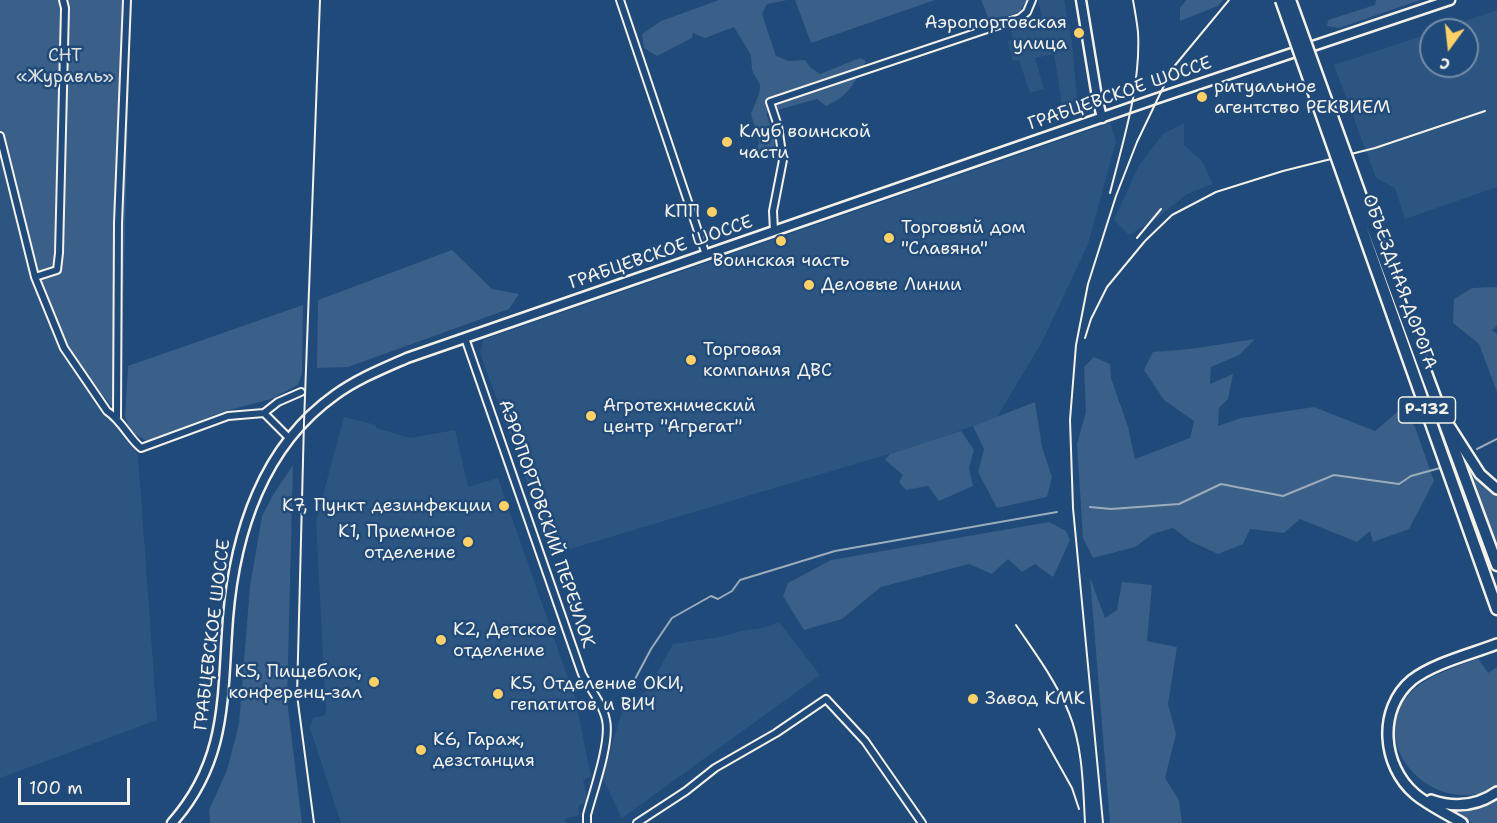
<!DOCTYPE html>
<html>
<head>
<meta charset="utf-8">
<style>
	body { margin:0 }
	#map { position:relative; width:1497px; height:823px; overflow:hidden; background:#1f4a7a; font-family:"Shantell Sans",sans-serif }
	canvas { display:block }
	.north { position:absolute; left:1419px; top:18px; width:60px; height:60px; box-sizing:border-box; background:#1f4a7a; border:2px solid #748da6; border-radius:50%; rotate:195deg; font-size:16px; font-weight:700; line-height:24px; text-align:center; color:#f4f1e8 }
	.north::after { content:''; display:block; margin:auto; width:21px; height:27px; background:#ffd166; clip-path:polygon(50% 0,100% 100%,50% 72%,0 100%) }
	.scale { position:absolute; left:18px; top:778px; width:112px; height:27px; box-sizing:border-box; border:3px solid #f4f1e8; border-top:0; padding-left:8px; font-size:18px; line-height:21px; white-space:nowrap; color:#f4f1e8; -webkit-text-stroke:4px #1f4a7a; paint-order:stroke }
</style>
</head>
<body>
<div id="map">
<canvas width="1497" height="823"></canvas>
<div class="north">С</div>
<div class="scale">100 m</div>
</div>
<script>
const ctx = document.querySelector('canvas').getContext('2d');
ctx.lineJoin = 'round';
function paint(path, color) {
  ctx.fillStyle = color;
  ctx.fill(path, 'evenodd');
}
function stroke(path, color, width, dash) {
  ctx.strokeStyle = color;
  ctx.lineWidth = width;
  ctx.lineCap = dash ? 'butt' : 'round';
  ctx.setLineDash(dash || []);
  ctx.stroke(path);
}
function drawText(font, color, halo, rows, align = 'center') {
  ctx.font = font + ' "Shantell Sans",sans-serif';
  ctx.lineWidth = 5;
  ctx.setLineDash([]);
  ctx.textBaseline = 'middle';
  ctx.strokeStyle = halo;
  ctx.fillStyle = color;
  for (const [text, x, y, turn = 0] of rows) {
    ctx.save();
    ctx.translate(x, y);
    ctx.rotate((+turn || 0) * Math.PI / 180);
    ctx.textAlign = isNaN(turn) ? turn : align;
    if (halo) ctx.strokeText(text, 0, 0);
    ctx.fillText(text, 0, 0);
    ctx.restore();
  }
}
const built = new Path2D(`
	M1038,0H1064L1072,43L1078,108L1063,111L1054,54L1035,58L1044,89L1030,93L1019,60L1013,61L1008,41L1013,39L1010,27L1042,18Z
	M1497,10V187L1405,219L1395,188L1376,178L1334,65L1431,33V66H1467V30H1439Z
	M1110,123L1116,141L1088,244L1042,342L997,417L929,442L553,554L480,353L483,340Z
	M1184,123V145L1202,161L1213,184L1187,194L1157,218L1129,235L1114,220L1138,167L1163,134Z
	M0,140L19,230L46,313L79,378L138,455L157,720L0,778Z
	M344,417L376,425V428L410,438L455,430L468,487L498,478L575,698L591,777L583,780L588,801L578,806L579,815L565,819L566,823H341L310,728L313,718L326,715L316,521Z
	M779,622L820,675L622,818L602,777L624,705L647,691L673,644L720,637L741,631L763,628Z`);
const green = new Path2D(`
	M0,0H131L120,417L91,380L46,313L19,230L0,140Z
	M719,0H787L767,4L762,14L776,56L789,61L805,60L810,67L820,74L860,58L866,61C855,82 849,96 826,106L817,99L766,113L775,139L772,158L763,160L757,151L759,142L751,114L759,94L760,85L752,70L751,55L734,27L705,38L693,33L692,38L657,56L644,48L642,34L661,21Z
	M795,0H935L811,43Z
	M981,0H1027L1019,12L990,22Z
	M1186,0H1223L1218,6L1180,21V8Z
	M1376,0H1420L1339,28L1327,26L1328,20L1375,5Z
	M452,250L492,289L519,294L509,309L348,367L317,368L318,300Z
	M1497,287V326L1492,330L1497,334V392L1479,344L1453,323L1454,299L1472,288Z
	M303,305L302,373L298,385L271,399L222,412L147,441L131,432L125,417L128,366Z
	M1255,339L1239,355L1211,367L1210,384L1233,374L1228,399L1219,408L1218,426L1241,418L1314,407L1375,431L1402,408L1415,427L1434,481L1409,529L1373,542L1370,531L1357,542L1300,519L1284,533L1250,529L1243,544L1218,554L1190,541L1173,528L1153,534L1135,547L1093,558L1083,538L1077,444L1086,412L1084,367L1094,357L1110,364L1111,378L1128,427L1135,459L1190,438L1194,421L1164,400L1144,370L1153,352L1190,349Z
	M1035,402L1042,447L1052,477L1047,497L997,508L978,472L984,449L973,426Z
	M961,431L974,450L969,468L973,486L939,501L928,486L906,490L899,482L903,475L885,460L890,454Z
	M293,465L287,700L302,823H210L209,810L227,770L239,724L250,586L262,516L273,495Z
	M1469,475L1497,493V550Z
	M1049,522L1066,531L1070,540L1053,577L1035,564L1022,572L1008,559L992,574L969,564L881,587L842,619L804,630L783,596L788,583L831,560Z
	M1090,578L1105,618L1117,610L1122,582L1152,585L1147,641L1177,647L1168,704L1176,734L1165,778L1179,800L1182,823H1110Z
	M1478,658L1488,673L1497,667V787C1430,823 1355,733 1419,685C1436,673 1459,666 1478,658Z
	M1497,800V823H1472L1452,811L1486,805Z`);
const stream = new Path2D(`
	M1477,449L1497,439
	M1090,507L1111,509L1179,504L1221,484L1283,496L1334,475L1399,484L1411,476L1440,468
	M634,681L651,649L672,618L711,596L718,599L732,591L740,580L835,551L1057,512`);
const street = new Path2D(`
	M620,0L706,255
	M0,136L35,277L64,348L107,411C122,421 128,437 141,448L228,416L264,413
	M774,231L773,211L783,160L778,126L770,102L1020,18L1027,12L1032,0
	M35,277L57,270L59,253L65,8L63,0
	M465,338L582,674C590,689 603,704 606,720C611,742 593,792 587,815V823
	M117,417L118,223L127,0
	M289,438L264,413L278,402L301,392
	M637,823L686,791L715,768L776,733L826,699L865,741L922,823`);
const secondary = new Path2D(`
	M1081,0L1097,97L1102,118
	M172,823C228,760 222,696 228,618C235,533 263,446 335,395C357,379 382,369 407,358L1158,98L1450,0`);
const primary = new Path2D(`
	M1448,424L1480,474L1497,489
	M1431,800C1454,808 1477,806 1497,792
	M1462,823C1447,814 1428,805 1415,794C1382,766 1377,709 1412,680C1434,663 1471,654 1497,644`);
const highway = new Path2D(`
	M1365,208L1497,565
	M1356,212L1497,609`);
const rail = new Path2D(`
	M1110,193C1123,141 1141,86 1138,32C1137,22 1135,11 1133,0
	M1137,238L1161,209
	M1085,338L1091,319L1107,287L1145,241L1172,215L1216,192L1283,171L1375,148L1485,111
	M1016,625C1035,653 1056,681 1069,713C1083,747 1083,787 1085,823
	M1039,729L1072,788L1079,809
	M314,823L297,695L304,422L320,0
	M1103,823L1073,508L1070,420L1076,345L1088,284L1116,196L1137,142L1172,69L1229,0`);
const highwayBridge = new Path2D(`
	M1281,0L1356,212
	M1290,0L1365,208`);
const markers = [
	[1079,33,6,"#ffd166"],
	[1202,97,6,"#ffd166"],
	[727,142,6,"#ffd166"],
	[712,212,6,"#ffd166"],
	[889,238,6,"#ffd166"],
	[781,241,6,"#ffd166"],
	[809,285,6,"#ffd166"],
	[691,360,6,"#ffd166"],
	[591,416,6,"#ffd166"],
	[504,506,6,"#ffd166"],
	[468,542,6,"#ffd166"],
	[441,640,6,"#ffd166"],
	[374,682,6,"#ffd166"],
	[498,694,6,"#ffd166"],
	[973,699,6,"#ffd166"],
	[421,750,6,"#ffd166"]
];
const shields = [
	[1427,410,57]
];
const shieldNames = [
	["Р-132",1427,410]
];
const poiNames = [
	["Аэропортовская",1067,23,"right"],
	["улица",1067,44,"right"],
	["ритуальное",1214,87],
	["агентство РЕКВИЕМ",1214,108],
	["Клуб воинской",739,132],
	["части",739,153],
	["КПП",700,212,"right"],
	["Торговый дом",901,228],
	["\"Славяна\"",901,249],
	["Воинская часть",781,261,"center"],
	["Деловые Линии",821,285],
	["Торговая",703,350],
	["компания ДВС",703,371],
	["Агротехнический",603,406],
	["центр \"Агрегат\"",603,427],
	["К7, Пункт дезинфекции",492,506,"right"],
	["К1, Приемное",456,532,"right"],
	["отделение",456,553,"right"],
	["К2, Детское",453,630],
	["отделение",453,651],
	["К5, Пищеблок,",362,672,"right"],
	["конференц-зал",362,693,"right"],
	["К5, Отделение ОКИ,",510,684],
	["гепатитов и ВИЧ",510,705],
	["Завод КМК",985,699],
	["К6, Гараж,",433,740],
	["дезстанция",433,761]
];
const parkNames = [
	["СНТ",65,56],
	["«Журавль»",65,77]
];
const streetNames = [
	["ГРАБЦЕВСКОЕ ШОССЕ",1120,94,-19],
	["ГРАБЦЕВСКОЕ ШОССЕ",661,253,-19],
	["ОБЪЕЗДНАЯ ДОРОГА",1399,282,70],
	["АЭРОПОРТОВСКИЙ ПЕРЕУЛОК",546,524,71],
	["ГРАБЦЕВСКОЕ ШОССЕ",213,635,-83]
];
paint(built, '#2d5581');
paint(green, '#3a5f88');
stroke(stream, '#9cacbb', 2);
stroke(street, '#f4f1e8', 10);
stroke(secondary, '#f4f1e8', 13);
stroke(primary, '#f4f1e8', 14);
stroke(highway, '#f4f1e8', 15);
stroke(street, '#1f4a7a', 6);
stroke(secondary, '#1f4a7a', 8);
stroke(primary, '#1f4a7a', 9);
stroke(highway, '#1f4a7a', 10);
stroke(rail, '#f4f1e8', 2);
stroke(highwayBridge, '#f4f1e8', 15, []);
stroke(highwayBridge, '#1f4a7a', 10);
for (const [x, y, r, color] of markers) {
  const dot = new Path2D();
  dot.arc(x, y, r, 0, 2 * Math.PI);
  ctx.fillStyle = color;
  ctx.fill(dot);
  stroke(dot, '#1f4a7a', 2);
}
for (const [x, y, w] of shields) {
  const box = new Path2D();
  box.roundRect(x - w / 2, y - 13, w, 26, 4.5);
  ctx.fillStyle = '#1f4a7a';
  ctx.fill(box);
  stroke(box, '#f4f1e8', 1.5);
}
drawText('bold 16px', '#f4f1e8', null, shieldNames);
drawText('18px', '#f4f1e8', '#1f4a7a', poiNames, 'left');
drawText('18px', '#e1e2de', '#1f4a7a', parkNames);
drawText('18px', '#f4f1e8', '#1f4a7a', streetNames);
</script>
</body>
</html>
